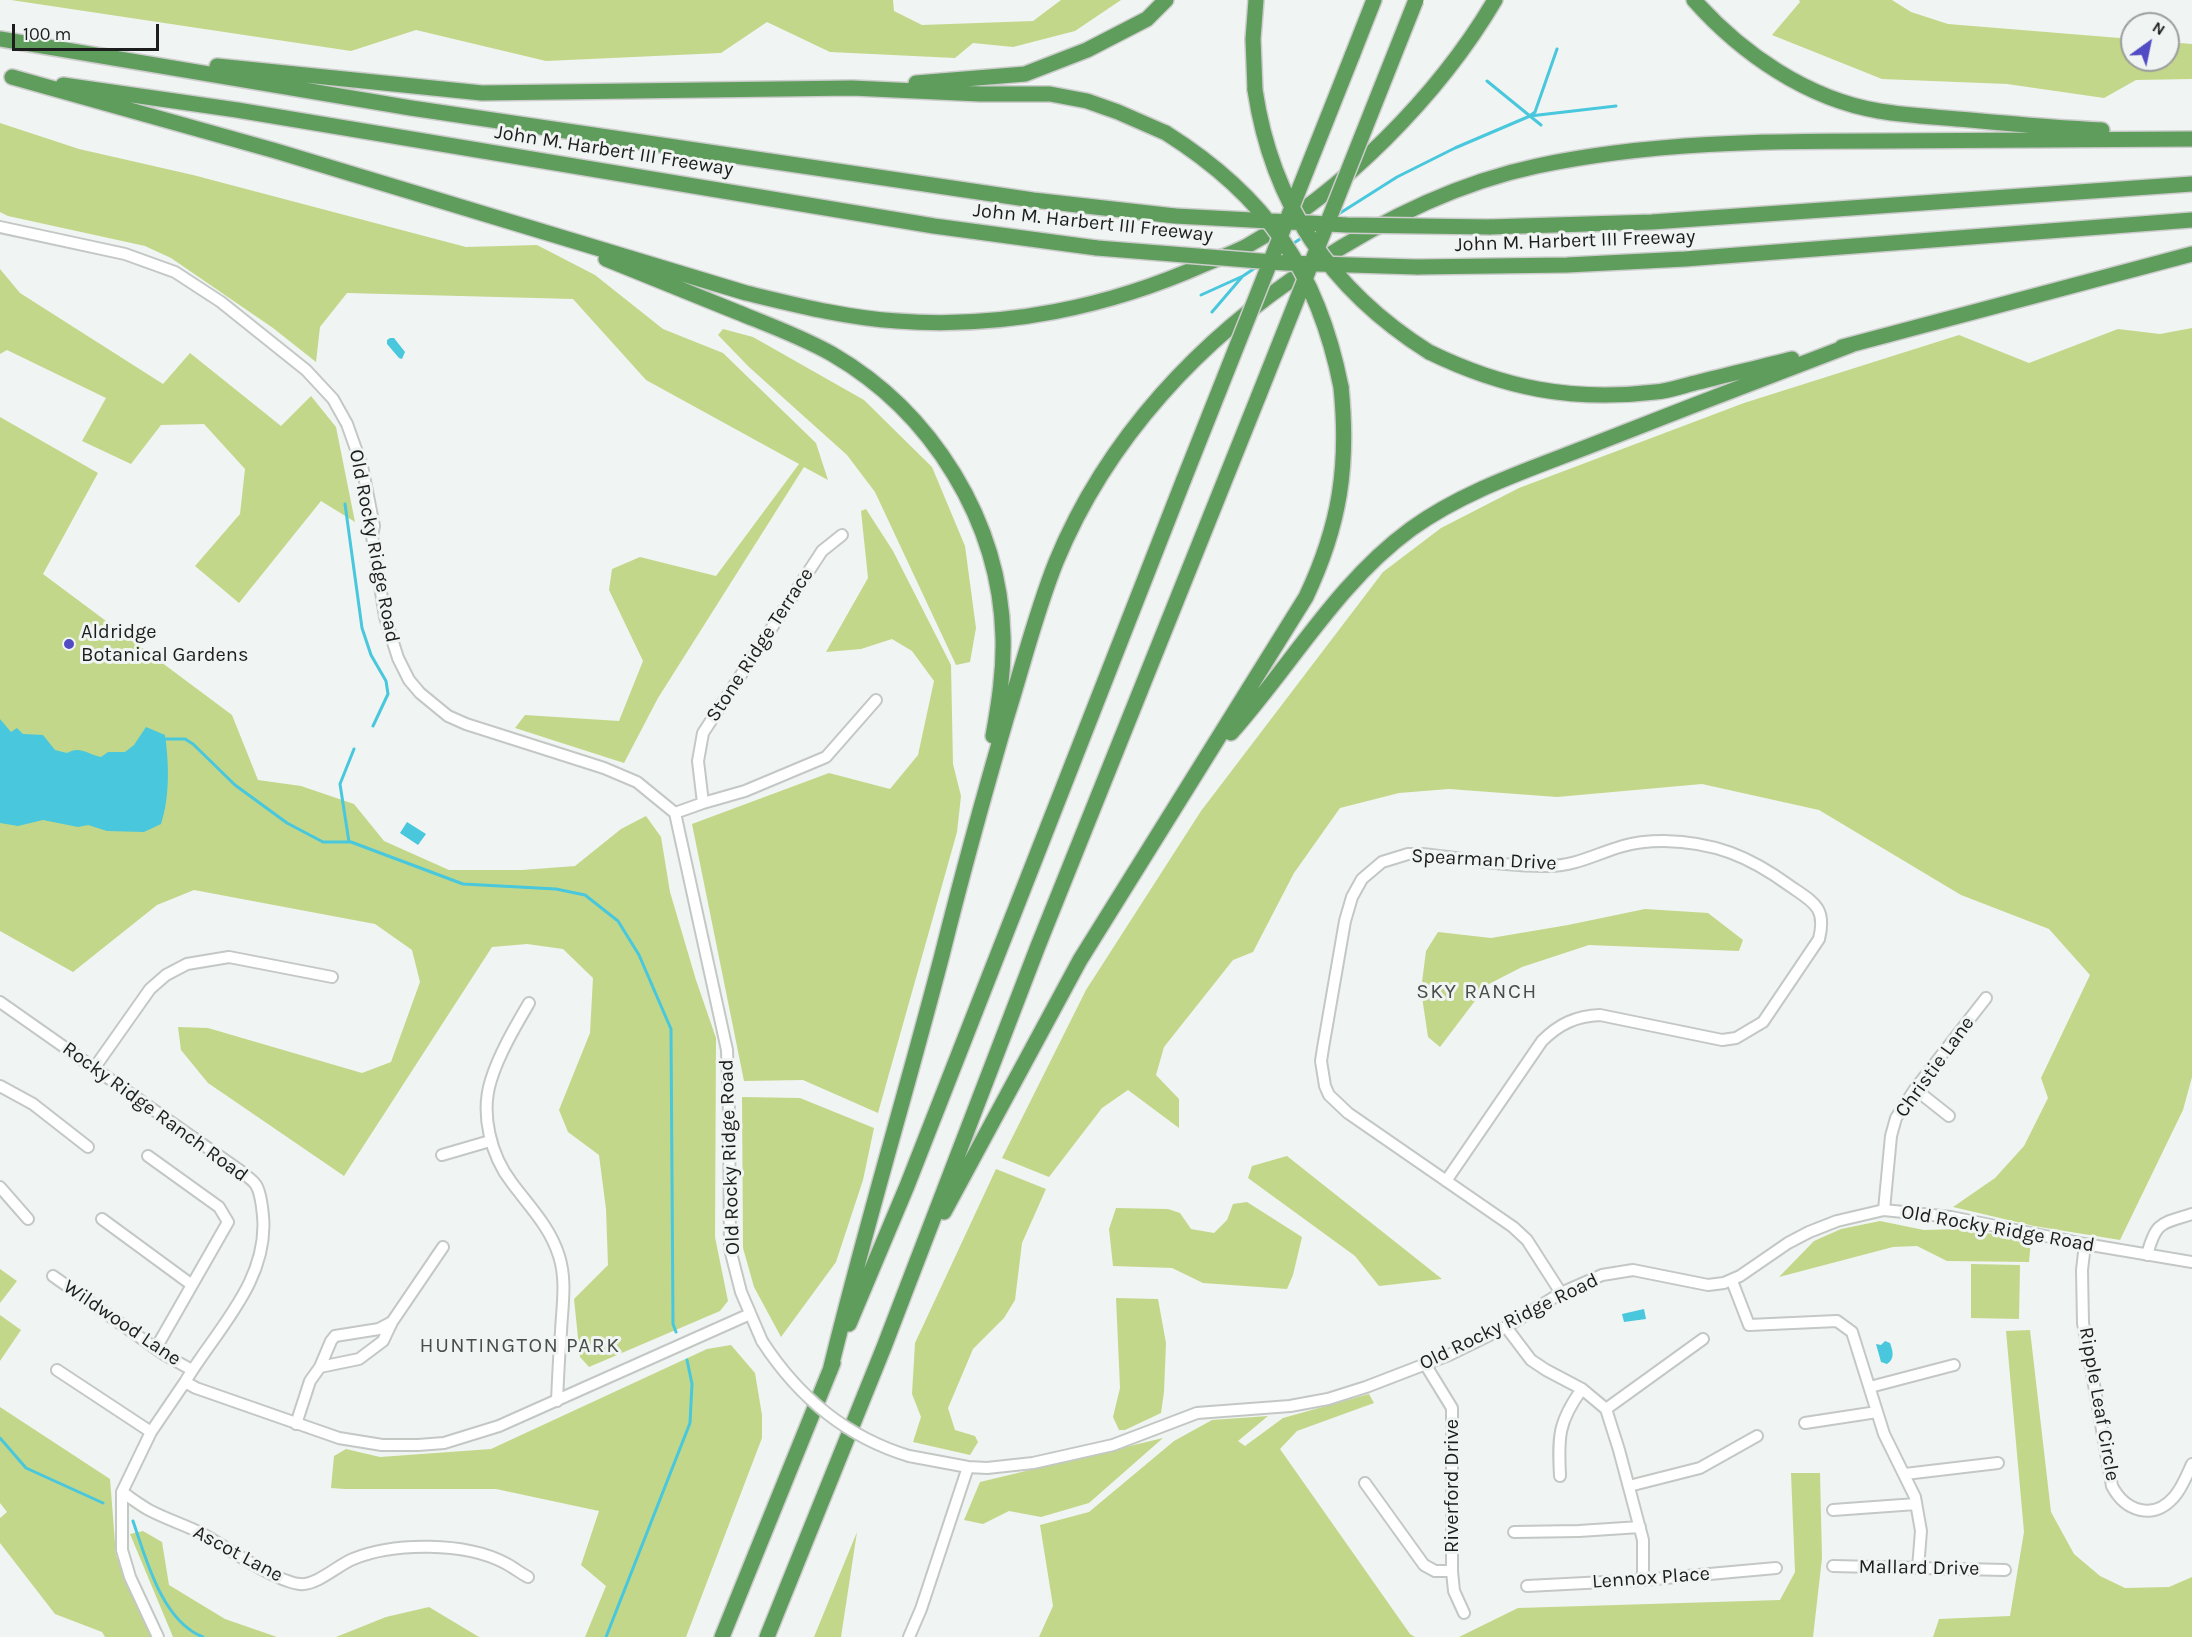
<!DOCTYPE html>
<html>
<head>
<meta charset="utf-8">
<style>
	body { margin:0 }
	#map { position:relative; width:2192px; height:1637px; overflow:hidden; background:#f0f4f2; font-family:Karla,sans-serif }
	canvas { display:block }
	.north { position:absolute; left:2120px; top:12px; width:60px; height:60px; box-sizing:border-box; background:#f0f4f2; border:2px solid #9b9e9d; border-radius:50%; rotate:33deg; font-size:16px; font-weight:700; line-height:24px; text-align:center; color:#1c1d1d }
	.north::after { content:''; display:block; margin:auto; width:21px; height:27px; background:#514cc3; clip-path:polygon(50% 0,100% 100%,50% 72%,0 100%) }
	.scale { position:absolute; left:12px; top:24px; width:147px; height:27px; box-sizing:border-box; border:3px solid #1c1d1d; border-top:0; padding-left:8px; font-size:18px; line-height:21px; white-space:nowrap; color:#1c1d1d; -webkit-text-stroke:4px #f0f4f2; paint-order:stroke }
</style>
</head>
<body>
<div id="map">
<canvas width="2192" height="1637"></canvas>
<div class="north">N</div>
<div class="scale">100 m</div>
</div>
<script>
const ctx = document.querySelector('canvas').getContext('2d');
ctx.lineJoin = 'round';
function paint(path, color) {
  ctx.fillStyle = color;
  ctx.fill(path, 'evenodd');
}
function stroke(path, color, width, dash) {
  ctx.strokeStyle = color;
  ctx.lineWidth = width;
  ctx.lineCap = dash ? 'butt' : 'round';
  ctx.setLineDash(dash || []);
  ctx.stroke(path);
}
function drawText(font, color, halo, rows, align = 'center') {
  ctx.font = font + ' Karla,sans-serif';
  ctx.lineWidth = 6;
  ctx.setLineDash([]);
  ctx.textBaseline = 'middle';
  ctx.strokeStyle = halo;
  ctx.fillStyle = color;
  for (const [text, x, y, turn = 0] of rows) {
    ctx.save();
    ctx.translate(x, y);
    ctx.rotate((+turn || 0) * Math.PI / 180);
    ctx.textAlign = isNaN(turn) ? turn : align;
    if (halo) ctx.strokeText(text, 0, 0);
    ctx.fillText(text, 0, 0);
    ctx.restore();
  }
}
const green = new Path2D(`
	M11,0H893L894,11L922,25L1033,21L1061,0H1121L1075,31L1013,47L973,43L955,58L830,52L767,22L721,53L546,61L416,30L351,51Z
	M1799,0H1892L1911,12L1948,24L2132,39V60H2168V42L2192,44V79L2136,80L2104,98L2007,84L1882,79L1772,35L1800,2Z
	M0,123L79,149L193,175L466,247L537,245L595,275L663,329L723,353L816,443L828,480L804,467L658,698L624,763L515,728L525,715L619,721L643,661L609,590L612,569L640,557L716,576L799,464L646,380L573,299L347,293L320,327L316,362L273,328L171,258L145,246L8,216L0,212Z
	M0,269L20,293L163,384L190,353L281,426L311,396L336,427L355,522L321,501L239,603L195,566L240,514L245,469L204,424L161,425L131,464L82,441L106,398L7,350L0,354Z
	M2192,328V1077L2183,1110L2120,1240L2034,1226L1953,1207L1995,1178L2024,1146L2048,1098L2041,1078L2090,975L2049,929L1961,895L1819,810L1702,784L1557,797L1449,789L1399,793L1340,808L1294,873L1253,952L1233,960L1164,1047L1156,1075L1179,1099V1128L1128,1090L1102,1108L1049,1177L1002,1158L1086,990L1201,811L1383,572L1441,528L1519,488L1744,403L1959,335L2029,363L2118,329L2160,334Z
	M723,329L753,337L864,400L932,467L965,546L976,628L970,662L956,665L875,492L847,455L749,367L718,335Z
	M0,417L98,473L43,574L232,715L258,780L301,786L354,804L384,841L449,870H522L575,866L621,829L646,816L661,837L670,892L696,980L716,1038L715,1237L728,1301L720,1311L589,1367L580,1357L574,1299L608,1265L606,1209L599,1155L568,1132L559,1110L590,1033L593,978L563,949L527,944L492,947L344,1176L208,1083L181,1050L178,1027L208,1028L362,1073L391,1062L420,982L412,950L375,924L194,890L157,905L73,972L0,931Z
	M866,509L893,551L951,665L953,764L961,796L957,832L878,1113L803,1080L744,1081L692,824L829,773L890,789L918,755L934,681L912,651L892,639L861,649L826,652L868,578L861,511Z
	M1645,909L1708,913L1743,940L1739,951L1589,945L1522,967L1487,985L1440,1047L1428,1037L1421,990L1426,951L1438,932L1491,938L1568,925Z
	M742,1097L800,1098L874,1128L863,1180L836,1262L781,1337L754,1287L743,1248Z
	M1287,1156L1442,1279L1379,1286L1355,1256L1248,1178L1252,1166Z
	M996,1169L1046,1189L1022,1243L1015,1300L1004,1318L973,1349L948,1408L955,1430L975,1436L978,1442L970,1455L913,1442L921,1417L912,1394L915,1343Z
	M1247,1202L1302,1237L1293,1275L1287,1289L1203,1283L1172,1268L1113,1266L1109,1229L1116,1208L1168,1209L1180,1213L1191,1229L1214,1233L1227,1220L1233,1204Z
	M1880,1221L1924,1230L1961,1229L2031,1240L2029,1262L1947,1261L1917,1246L1893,1247L1779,1277L1814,1241L1841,1229Z
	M1971,1264L2020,1265L2019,1319L1971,1318Z
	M0,1269L17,1281L0,1303Z
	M1116,1298L1158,1299L1166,1343L1164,1392L1161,1413L1125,1430H1119L1113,1417L1120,1388Z
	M0,1315L21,1330L0,1361Z
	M2030,1330L2051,1512L2074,1554L2100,1576L2125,1588L2169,1587L2192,1577V1637H1933L1939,1619L2010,1616L2024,1532L2006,1331Z
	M731,1345L755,1373L762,1415V1438L686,1637H585L606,1586L581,1565L599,1511L496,1489H345L331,1488L334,1456L346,1449L380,1457L491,1449L707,1349Z
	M1369,1394L1374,1403L1297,1431L1280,1449L1410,1634L1415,1637H1039L1053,1606L1040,1525L1089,1512L1174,1441L1212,1420L1268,1416L1238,1441L1245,1446L1283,1418Z
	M0,1407L110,1479L116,1555L151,1637H105L102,1632L55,1614L0,1543V1518L7,1512L0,1503Z
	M1163,1438L1089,1503L1041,1517L1009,1511L983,1524L964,1520L980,1482Z
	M1791,1473H1820L1822,1558L1813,1637H1459L1518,1608L1780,1600L1795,1572Z
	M143,1531L162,1542L169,1585L225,1619L277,1637H173L130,1534Z
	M857,1532L841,1637H814Z
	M429,1607L479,1637H336L386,1617Z`);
const water = new Path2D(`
	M390,338H394L405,352L402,359L399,358L387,344V340Z
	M0,719L11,732L17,728L23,734L43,735L55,750L67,753C80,745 89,755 101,757L108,752H125L134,745L146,727L165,735C169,763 170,797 161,824L144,832L107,831L88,825L78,827L43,820L18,826L0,823Z
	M407,822L426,834L418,845L400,833Z
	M1644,1309L1646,1319L1624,1322L1622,1314Z
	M1885,1341L1890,1343C1893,1351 1895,1359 1887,1364L1881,1362L1876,1344L1881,1345Z`);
const stream = new Path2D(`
	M1487,81L1541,125
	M1531,115L1535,112L1557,49
	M1337,215L1397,177L1455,148L1530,116L1616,106
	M1291,245L1303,237
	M1201,295L1243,276L1258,266
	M1212,312L1242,277
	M345,504L362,628L371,655L386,681L388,694L373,726
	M166,739H185L193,744L235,785L287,823L323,842H351L463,884L556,889L585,895L618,921L639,955L671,1029L673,1324L676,1332
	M349,842L340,784L354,749
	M0,1438L26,1468L103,1503
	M133,1521C146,1559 162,1621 203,1637
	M606,1637L690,1423L692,1384L687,1360`);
const minor = new Path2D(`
	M0,227L125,254L175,272L221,302L306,370L333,399L347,424L362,466L374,526L372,536L385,617L398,658L409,680L420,693L448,716L466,724L604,768L637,782L675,813L727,1050L729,1113L730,1249L741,1292L762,1341
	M703,803L698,761L703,733L822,551L842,535
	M675,813L703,803L745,791L826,757L876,700
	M0,1002L242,1172C246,1176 253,1180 256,1185C261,1193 262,1206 263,1216C269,1281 216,1330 185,1382L196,1388L339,1438L382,1445H418L444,1443L499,1426L750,1314
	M529,1003C515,1027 499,1054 491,1080C480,1114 491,1156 512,1183C530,1207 550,1227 559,1256C567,1281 562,1307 561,1332C559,1355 558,1378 557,1401
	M95,1067L150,989L166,975L187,964L229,957L332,977
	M0,1086L33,1104L88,1147
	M1915,1089L1949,1116
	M442,1155L490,1141
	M148,1156L219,1207L228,1222L156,1348
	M1446,1181L1542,1041C1559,1024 1576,1016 1600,1015L1722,1040L1736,1038L1763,1022L1819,939C1827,907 1813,902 1790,886C1749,856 1714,842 1664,841C1650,841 1636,842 1623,846C1598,853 1576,866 1549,866C1507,867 1463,858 1422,854H1408L1382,862L1362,879L1352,897L1345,921L1323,1048L1321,1061L1325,1086L1329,1095L1348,1113L1513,1227L1527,1240L1561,1293
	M0,1187L28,1219
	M1884,1210L1891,1136L1896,1118L1915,1089L1986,998
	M102,1219L192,1285
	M2085,1244L2082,1270L2083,1323L2112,1486C2125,1511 2153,1521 2174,1497C2182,1488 2187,1475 2192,1464
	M2147,1255C2156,1221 2161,1224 2192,1214
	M53,1276L165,1355L192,1370
	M1732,1281L1749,1325L1837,1321L1852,1332L1884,1434L1915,1497L1921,1531L1918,1568
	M1506,1327L1531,1360L1546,1370L1582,1389L1606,1409L1619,1450L1643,1540V1580
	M1425,1364L1452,1408V1571L1454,1591L1464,1613
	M320,1367L359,1359L383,1341L392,1322L443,1247
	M57,1370L151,1432
	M1870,1387L1954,1365
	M1606,1409L1703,1339
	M1805,1423L1877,1412
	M296,1424L310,1381L320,1367L331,1341L335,1336L379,1329L392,1322
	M909,1456L968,1467L987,1468L1033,1463L1113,1445L1197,1413L1290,1406L1328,1399L1366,1387L1449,1355L1506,1327L1561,1293L1602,1275L1633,1270L1708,1285L1724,1283L1740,1276L1788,1243L1809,1232L1837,1221L1884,1210L1951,1217L2085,1244L2192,1262
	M1905,1474L1998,1463
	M1560,1476C1558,1437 1558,1422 1582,1389
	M1365,1483L1424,1565L1435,1571H1452
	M1629,1486L1700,1468L1757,1436
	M122,1492C131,1498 140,1505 149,1510C166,1519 185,1525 203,1534C226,1547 276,1582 300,1584C316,1586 338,1565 353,1559C394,1542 465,1542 505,1563C513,1567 520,1573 528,1577
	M1833,1510L1916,1504
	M1514,1532L1579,1531L1640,1527
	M1833,1566L2005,1570
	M1527,1586L1643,1580L1776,1568
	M158,1637L130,1577L122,1550V1492L151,1432L185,1382
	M909,1637L921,1609L968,1467`);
const highway = new Path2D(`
	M1694,0C1741,53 1807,99 1879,111C1908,116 1940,117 1970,120C2014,124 2058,128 2102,130
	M0,39L411,108L1033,200L1175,216
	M1352,56L1374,0
	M217,66L482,93L852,88L980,94H1050L1087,101L1118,112L1166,133
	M12,77L276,151L746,293C796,305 846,318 897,321C1003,329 1109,307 1205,264C1219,258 1234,253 1247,246C1343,192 1439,95 1495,0
	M916,83L1025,74L1087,50L1147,19L1166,0
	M63,85L237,110L934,226L1097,248
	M1255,90L1253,39L1256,0
	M1489,227L1652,222L2192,184
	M606,259C650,277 693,294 737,312C769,325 802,337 832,354C932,412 1000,521 1003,637C1004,671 999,703 993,736
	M1417,267L1567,265L1685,259L2192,220
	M1842,347L2192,254
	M1429,352C1503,388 1572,402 1655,392C1670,391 1685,385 1699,382C1730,374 1761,367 1792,359
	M1231,733C1291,666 1337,583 1411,529C1465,490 1531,469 1592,445C1678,411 1765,378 1851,345
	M944,1212L1080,960L1306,597C1340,525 1349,466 1341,387
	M849,1324L907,1186L1184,479
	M830,1371C864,1231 906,1094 942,955C962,875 984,795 1007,716C1023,665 1036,612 1056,562C1107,438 1201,338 1312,266C1380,221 1457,183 1537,166C1650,142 1765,141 1880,141C1984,140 2088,140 2192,139
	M722,1637L833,1363
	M767,1637L884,1347L1038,946L1259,395`);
const minorBridge = new Path2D(`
	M762,1341C797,1395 846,1437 909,1456`);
const highwayBridge = new Path2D(`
	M1255,90C1272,204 1332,291 1429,352
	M1166,133C1266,196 1318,271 1341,387
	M1175,216L1347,225L1489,227
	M1097,248L1285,263L1417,267
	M1259,395L1416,0
	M1184,479L1352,56`);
const markers = [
	[69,644,6,"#514cc3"]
];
const streetNames = [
	["John M. Harbert III Freeway",614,151,9],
	["John M. Harbert III Freeway",1093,223,6],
	["John M. Harbert III Freeway",1575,241,-2],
	["Old Rocky Ridge Road",374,546,79],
	["Stone Ridge Terrace",760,645,-57],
	["Spearman Drive",1484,860,3],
	["Christie Lane",1935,1067,-54],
	["Rocky Ridge Ranch Road",155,1112,36],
	["Old Rocky Ridge Road",730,1157,-92],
	["Old Rocky Ridge Road",1998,1229,10],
	["Old Rocky Ridge Road",1509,1322,-26],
	["Wildwood Lane",122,1323,34],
	["Ripple Leaf Circle",2099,1404,80],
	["Riverford Drive",1452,1486,-90],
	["Ascot Lane",238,1554,28],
	["Mallard Drive",1919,1568,1],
	["Lennox Place",1651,1578,-4]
];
const poiNames = [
	["Aldridge",81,632],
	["Botanical Gardens",81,655]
];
const neighbourhoodNames = [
	["SKY RANCH",1477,992],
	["HUNTINGTON PARK",520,1346]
];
paint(green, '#c3d78a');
paint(water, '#48c7dd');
stroke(stream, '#48c7dd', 3);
stroke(minor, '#c3c8c5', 14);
stroke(highway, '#cdcdcd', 18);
stroke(minor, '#fff', 10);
stroke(highway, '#5f9d5c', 15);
stroke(minorBridge, '#c3c8c5', 14, []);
stroke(highwayBridge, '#cdcdcd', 18, []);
stroke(minorBridge, '#fff', 10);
stroke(highwayBridge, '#5f9d5c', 15);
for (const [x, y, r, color] of markers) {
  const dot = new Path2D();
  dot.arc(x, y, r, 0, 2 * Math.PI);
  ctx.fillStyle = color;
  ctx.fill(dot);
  stroke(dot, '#f0f4f2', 2);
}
drawText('20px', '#1c1d1d', '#f0f4f2', streetNames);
drawText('20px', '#1c1d1d', '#f0f4f2', poiNames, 'left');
ctx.letterSpacing = '1.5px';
drawText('21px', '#494d4b', '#f0f4f2', neighbourhoodNames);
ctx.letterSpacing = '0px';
</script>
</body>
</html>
